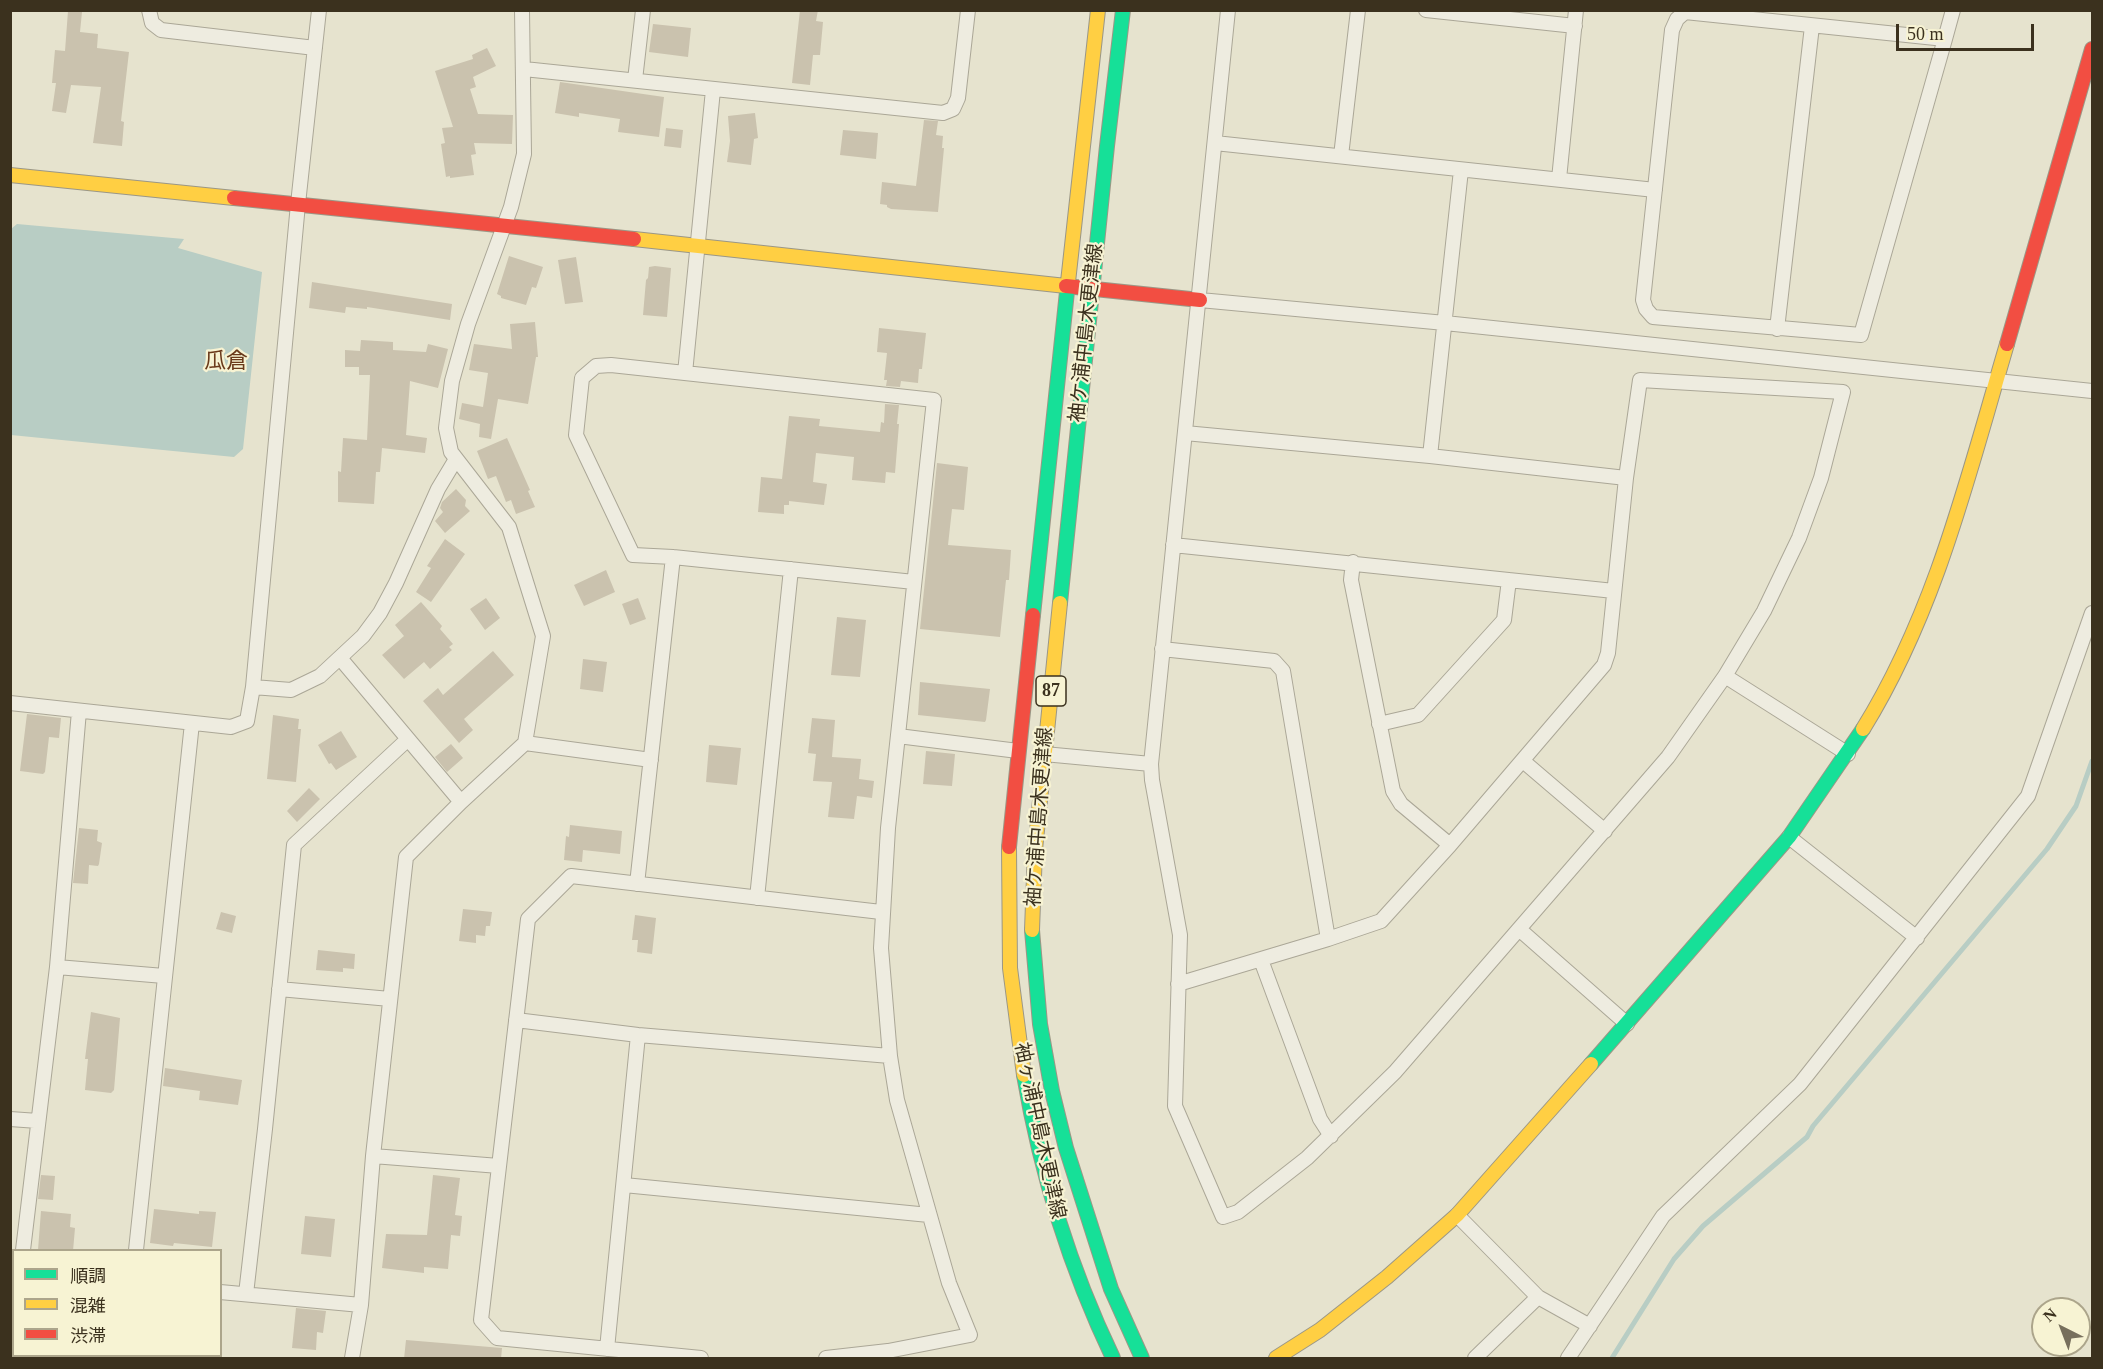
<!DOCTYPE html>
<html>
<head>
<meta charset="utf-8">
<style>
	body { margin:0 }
	#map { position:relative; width:2103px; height:1369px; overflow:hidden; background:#e6e3ce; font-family:"Times New Roman","Noto Sans JP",serif }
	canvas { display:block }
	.frame { position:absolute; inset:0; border:12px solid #3b311e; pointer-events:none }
	.legend { position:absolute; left:12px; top:1249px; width:210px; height:108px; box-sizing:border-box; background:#f7f3d3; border:2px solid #aca58b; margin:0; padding:8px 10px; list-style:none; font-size:18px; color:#3b311e }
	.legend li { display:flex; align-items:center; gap:12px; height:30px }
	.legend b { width:30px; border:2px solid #aca58b }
	.north { position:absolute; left:2031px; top:1297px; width:60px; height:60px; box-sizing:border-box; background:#f7f3d3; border:2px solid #aca58b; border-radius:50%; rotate:318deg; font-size:16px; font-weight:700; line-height:24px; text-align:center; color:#3b311e }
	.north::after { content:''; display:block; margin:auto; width:21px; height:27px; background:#776f5c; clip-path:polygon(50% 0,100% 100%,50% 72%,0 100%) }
	.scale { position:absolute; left:1896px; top:24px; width:138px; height:27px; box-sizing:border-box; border:3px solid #3b311e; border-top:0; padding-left:8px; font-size:18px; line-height:21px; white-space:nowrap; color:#3b311e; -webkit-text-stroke:4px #f7f3d3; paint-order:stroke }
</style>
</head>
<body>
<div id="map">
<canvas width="2103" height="1369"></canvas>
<div class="frame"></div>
<ul class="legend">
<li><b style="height:8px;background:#16e098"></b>順調</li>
<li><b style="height:8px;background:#ffcf43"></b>混雑</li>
<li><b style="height:8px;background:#f24e42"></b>渋滞</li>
</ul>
<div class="north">N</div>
<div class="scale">50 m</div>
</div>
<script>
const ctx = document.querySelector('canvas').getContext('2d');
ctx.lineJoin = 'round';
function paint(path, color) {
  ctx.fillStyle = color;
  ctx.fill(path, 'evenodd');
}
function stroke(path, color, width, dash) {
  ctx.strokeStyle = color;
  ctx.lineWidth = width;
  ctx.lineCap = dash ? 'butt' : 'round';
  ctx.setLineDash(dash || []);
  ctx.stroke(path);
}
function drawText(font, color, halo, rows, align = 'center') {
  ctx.font = font + ' "Times New Roman","Noto Sans JP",serif';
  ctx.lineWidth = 4.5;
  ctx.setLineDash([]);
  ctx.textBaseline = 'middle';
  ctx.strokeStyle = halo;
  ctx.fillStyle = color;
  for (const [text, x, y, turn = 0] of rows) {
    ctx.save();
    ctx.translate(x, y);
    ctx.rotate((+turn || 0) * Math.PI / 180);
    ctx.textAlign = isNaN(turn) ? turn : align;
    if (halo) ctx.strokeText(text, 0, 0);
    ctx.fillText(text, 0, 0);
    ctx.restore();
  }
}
const water = new Path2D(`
	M17,224L184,239L178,248L262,272L243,449L234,457L11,435L10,234L11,229Z`);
const stream = new Path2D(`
	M1612,1358L1674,1259L1703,1226L1807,1137L1813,1126L2047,849L2076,806L2092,761`);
const building = new Path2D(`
	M800,10H818L816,21L823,22L820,55H813L810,85L792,83Z
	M68,11L82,12L80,32L98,34L97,48L129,52L121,121L124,122L122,146L93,143L101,87L71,85L66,113L52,111L56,83H52L55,50L65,51Z
	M653,24L691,28L688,57L649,52Z
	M487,48L496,66L473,77L476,87L470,89L478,114L513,115L512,144L474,143L476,154L471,155L474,175L450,178V176L446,177L441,144L445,143L442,128L453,127L435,71L473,59L472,55Z
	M560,82L664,97L659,137L618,132L620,119L579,113V117L555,113Z
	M755,113L758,138L754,139L751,165L727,162L730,141L728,116Z
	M924,120L938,121L936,135L943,136L942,148H944L938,212L891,209L887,207V205L880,204L882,182L916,186Z
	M666,128L683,130L681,148L664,146Z
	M843,130L878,133L876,159L840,155Z
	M509,256L543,267L536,288L532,287L526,305L501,298V296L497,294Z
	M576,257L583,302L565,304L558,260Z
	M655,266L671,268L667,317L643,315L646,280L648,278L649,267Z
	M312,282L452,304L450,320L367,307V309L346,307L345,313L309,308Z
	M535,322L538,357H536L528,404L498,399L491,439L479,437L480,424L459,419L462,403L483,407L488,373L469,370L474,344L512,349L510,324Z
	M879,328L926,333L922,369H919L918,383L901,381L900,387L886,386L887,380H884L887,353L877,352Z
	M361,340L393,342V350L426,352L428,344L448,349L438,388L410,381L406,435L427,438L425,453L382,448L380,472H376L374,504L338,502V471L341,472L343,438L367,440L370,375H359V367H345V350L360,351Z
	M885,404L899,405L897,424H899L895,473L886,472L885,483L852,480L854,457L816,453L813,482L827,484L824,505L789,501V505H784V514L758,512L761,477L782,479L789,416L820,419L819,426L880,432L881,422L884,423Z
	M507,438L530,490L528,491L535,507L516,514L511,500L506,502L496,476L488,479L477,451Z
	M937,463L968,467L964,510L952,509L948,545L1011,550L1009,580H1006L1000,637L920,629Z
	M456,489L466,500L465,506L470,511L445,533L435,521L443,512L440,508L442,502Z
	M445,539L465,554L431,602L416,592L431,568L427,566Z
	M606,570L615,592L584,606L574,585Z
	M486,598L500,618L485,630L470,609Z
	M638,598L646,619L630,625L622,604Z
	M421,602L442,626L440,629L453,644L449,647L452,650L430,669L424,662L404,679L382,655L404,636L395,625Z
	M837,617L866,620L860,677L831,675Z
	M493,651L514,675L464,719L473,730L459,743L423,701L438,688L443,695Z
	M583,659L607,662L603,692L580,689Z
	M920,682L990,689L986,720L985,722L918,715Z
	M27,714L61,718L59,738L49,737L45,772L43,774L20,771Z
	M273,715L299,719L298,729H301L296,782L267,779Z
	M812,718L835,720L832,757L861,759L859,779L874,781L872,798L857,796L854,819L828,817L832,782L813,781L816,754L808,753Z
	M341,731L357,757L336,770L331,763L329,764L318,745Z
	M451,744L463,758L447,772L435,757Z
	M709,745L741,748L737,785L706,782Z
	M926,751L955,754L952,786L923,784Z
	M309,788L320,799L297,822L287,811Z
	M570,825L622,831L620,854L583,850L582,862L564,860L566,836L569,837Z
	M79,828L98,830L97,841L102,843L99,864L98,866L89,865L88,884L73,883Z
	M463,909L492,912L490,926H486L485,936L476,935V943L459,941Z
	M221,912L236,916L232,933L216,929Z
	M635,915L656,918L652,954L637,952L638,940H632Z
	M318,950L355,954L354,969L343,968V972L316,970Z
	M91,1012L120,1018L114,1090L111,1093L85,1090L88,1059H85Z
	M165,1068L242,1080L238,1105L199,1100L200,1091L163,1086Z
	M41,1175L55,1176L53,1200L38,1199Z
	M433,1175L460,1178L455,1215L462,1216L460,1236L451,1235L448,1269L424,1267V1273L382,1268L386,1234L427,1235Z
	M154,1209L199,1214V1211L216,1212L212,1247L174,1243L173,1246L150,1243Z
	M41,1211L71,1214L70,1227L75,1228L73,1251L38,1250Z
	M305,1216L335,1219L331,1257L301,1254Z
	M296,1308L326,1311L323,1333L317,1332L316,1350L292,1348Z
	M406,1340L502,1348L501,1359H404Z`);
const street = new Path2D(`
	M149,10L152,23L161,30L315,48
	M1426,10L1575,26
	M1945,39L1685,12L1677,19L1672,30L1643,300L1646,309L1653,317L1861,335L1945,39L1953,10
	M524,69L943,113L953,109L958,98L968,10
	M635,80L643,10
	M1215,143L1655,190
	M1341,156L1358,10
	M1559,179L1576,10
	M1200,300L1445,323L2092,391
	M1777,329L1812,26
	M685,373L713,90
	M1185,433L1430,456L1626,478
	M1430,456L1461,170
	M1173,545L1614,591
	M1353,562L1351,580L1393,791L1401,804L1450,845
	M1162,649L1274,661L1283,671L1328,939
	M340,658L461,802
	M1725,676L1848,754
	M253,687L298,204L319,10
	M10,703L231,727L247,721L253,687L291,690L320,676L363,636L380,613L396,583L438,489L456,459
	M1379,724L1418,715L1504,620L1509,580
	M898,736L1018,751
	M525,743L651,760
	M1044,754L1151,764
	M1523,761L1605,831
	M1789,837L1917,938
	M637,884L673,557
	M757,898L791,569
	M1519,929L1627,1024
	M1261,960L1320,1119L1331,1136
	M57,967L164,976
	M1178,984L1328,939L1381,921L1450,845L1604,665L1608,653L1626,478L1640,380L1843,392L1821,478L1799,538L1764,611L1725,676L1668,757L1395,1072L1307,1158L1238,1212L1223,1217L1175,1106L1180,935L1152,780L1151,764L1228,10
	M279,989L390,999
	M516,1020L638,1035L890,1056
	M10,1119L38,1121
	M373,1156L499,1166
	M624,1185L929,1215
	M1457,1215L1538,1297L1590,1326
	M23,1250L57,967L79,711
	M136,1250L192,723
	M220,1292L361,1305
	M246,1294L265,1129L294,845L408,739
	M607,1349L638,1035
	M352,1358L361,1305L373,1156L406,857L461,802L525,743L543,636L509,527L451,452L446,428L452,381L468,324L511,207L524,154L522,10
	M701,1358L497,1338L481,1320L528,919L571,876L881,912
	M826,1358L888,1351L970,1335L949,1283L897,1100L890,1056L881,948L888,828L934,400L611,365L596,366L582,378L576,435L633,555L673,557L914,582
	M1475,1358L1538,1297
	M1568,1358L1663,1216L1800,1084L2028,796L2092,613`);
const fast = new Path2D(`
	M1060,603L1107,146L1123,10
	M1033,615L1068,282
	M1032,930L1040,1024L1052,1091L1066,1148L1111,1289L1142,1358
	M1591,1064L1789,837L1863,729
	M1024,1075C1041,1176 1069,1266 1113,1358`);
const slow = new Path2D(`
	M10,175L234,198
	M634,239L1066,286
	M1068,282L1098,10
	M1863,729C1936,611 1968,476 2007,344
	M1009,847L1010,968L1024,1075
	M1032,930L1035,850L1060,603
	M1276,1358L1320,1330L1387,1277L1457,1215L1591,1064`);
const jam = new Path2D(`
	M234,198L634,239
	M1066,286L1200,300
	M2007,344L2092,49
	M1009,847L1033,615`);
const shields = [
	[1051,691,30]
];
const shieldNames = [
	["87",1051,691]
];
const streetNames = [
	["袖ケ浦中島木更津線",1087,333,-84],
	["袖ケ浦中島木更津線",1040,817,-86],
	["袖ヶ浦中島木更津線",1039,1131,78]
];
const quarterNames = [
	["瓜倉",226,362]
];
paint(water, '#b8cdc4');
stroke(stream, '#b8cdc4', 5);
paint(building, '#cac2ae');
stroke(street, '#aba797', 16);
stroke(fast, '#9b9786', 16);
stroke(slow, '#9b9786', 16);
stroke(jam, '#9b9786', 16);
stroke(street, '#eeece0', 14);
stroke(fast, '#16e098', 14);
stroke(slow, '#ffcf43', 14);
stroke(jam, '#f24e42', 14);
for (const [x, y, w] of shields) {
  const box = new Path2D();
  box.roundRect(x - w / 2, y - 15, w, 30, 4.5);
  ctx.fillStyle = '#f7f3d3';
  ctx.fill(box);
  stroke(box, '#3b311e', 1.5);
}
drawText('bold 18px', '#3b311e', null, shieldNames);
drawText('20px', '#3b311e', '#f7f3d3', streetNames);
drawText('22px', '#6a3a1b', '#f7f3d3', quarterNames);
</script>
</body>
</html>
